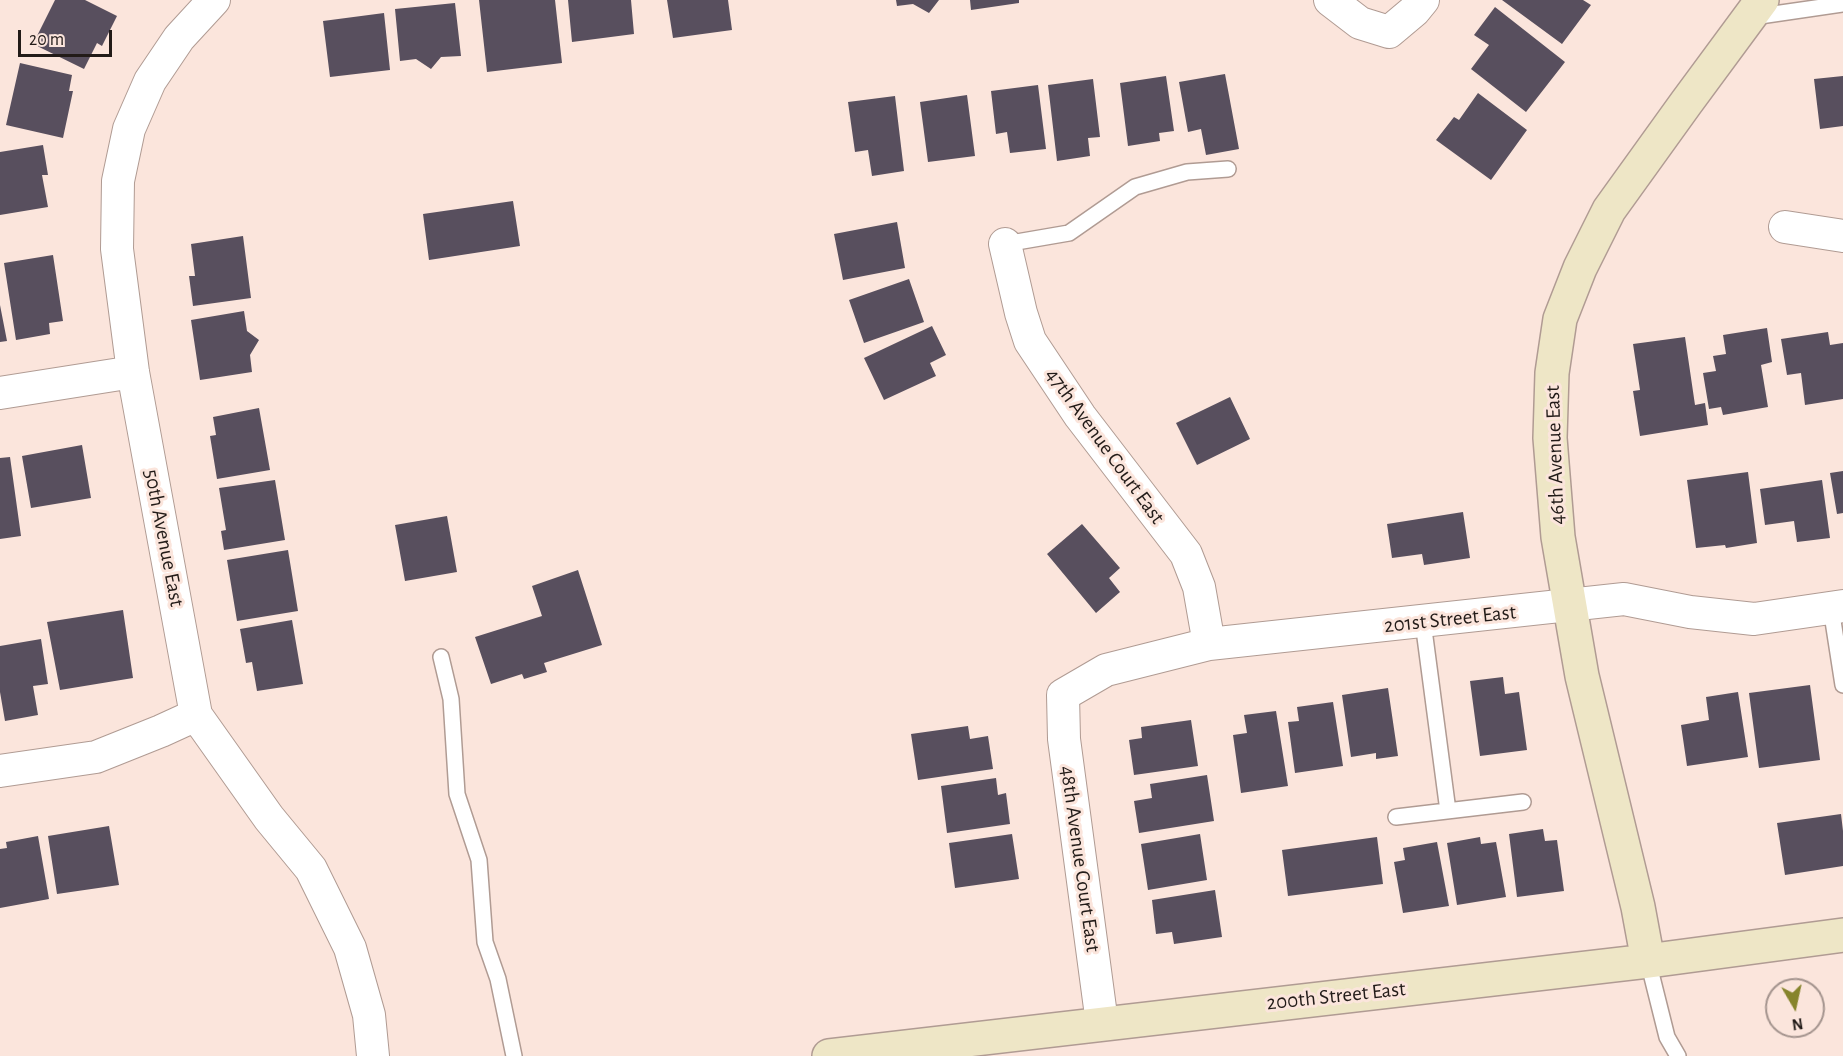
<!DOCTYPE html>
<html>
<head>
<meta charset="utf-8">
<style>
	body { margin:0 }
	#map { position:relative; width:1843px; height:1056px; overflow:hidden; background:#fbe5dc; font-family:"Alegreya Sans",sans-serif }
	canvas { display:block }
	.north { position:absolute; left:1765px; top:978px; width:60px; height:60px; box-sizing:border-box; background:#fbe5dc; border:2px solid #a4948e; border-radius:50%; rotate:171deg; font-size:16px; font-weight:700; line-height:24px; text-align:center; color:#221b18 }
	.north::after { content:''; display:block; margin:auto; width:21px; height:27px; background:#86842c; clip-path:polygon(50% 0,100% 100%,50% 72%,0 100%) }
	.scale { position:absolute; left:18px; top:30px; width:94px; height:27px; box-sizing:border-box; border:3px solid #221b18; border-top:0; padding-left:8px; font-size:18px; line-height:21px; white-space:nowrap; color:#221b18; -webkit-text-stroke:4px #fbe5dc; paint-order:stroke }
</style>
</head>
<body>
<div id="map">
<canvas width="1843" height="1056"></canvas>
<div class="north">N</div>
<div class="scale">20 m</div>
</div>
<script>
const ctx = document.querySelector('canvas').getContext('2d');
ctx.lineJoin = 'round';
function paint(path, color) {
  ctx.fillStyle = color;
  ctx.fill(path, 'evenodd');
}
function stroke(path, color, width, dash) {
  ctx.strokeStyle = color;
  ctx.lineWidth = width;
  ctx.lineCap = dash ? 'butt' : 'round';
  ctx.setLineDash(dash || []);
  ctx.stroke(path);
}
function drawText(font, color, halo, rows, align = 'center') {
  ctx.font = font + ' "Alegreya Sans",sans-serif';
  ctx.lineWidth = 6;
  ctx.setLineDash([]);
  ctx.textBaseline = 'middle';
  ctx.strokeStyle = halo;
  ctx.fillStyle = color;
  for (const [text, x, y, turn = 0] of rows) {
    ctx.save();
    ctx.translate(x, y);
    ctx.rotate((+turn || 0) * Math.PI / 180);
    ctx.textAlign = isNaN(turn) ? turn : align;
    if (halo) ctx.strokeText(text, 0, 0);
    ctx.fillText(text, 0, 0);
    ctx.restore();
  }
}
const building = new Path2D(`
	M55,0H85L117,16L102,46L97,43L84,69L33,44Z
	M479,0H555L562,63L487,72Z
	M568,0H631L634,34L572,42Z
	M667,0H728L732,30L673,38Z
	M896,0H939L929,13L913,4L897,6Z
	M970,0H1019V3L971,10Z
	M1502,0H1583L1591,5L1562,44Z
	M455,3L461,56L441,57L431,69L416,59L400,61L395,9Z
	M1495,7L1565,62L1526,112L1471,69L1489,45L1474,35Z
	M384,13L390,70L330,77L323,21Z
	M20,63L72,75L69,91H73L63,138L6,125Z
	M1225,74L1239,149L1206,155L1201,129L1188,132L1179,82Z
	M1166,76L1174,131L1159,133L1160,141L1128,146L1120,83Z
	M1843,76V126L1820,129L1814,79Z
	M1093,79L1100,137L1088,138L1090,156L1057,161L1048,85Z
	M1038,85L1046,149L1010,153L1007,132L996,134L991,91Z
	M1478,93L1527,130L1491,180L1436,140L1454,117L1459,120Z
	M967,95L975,156L928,162L920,102Z
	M895,96L904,171L872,176L868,150L855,152L848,102Z
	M43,145L48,175H42L48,207L0,215V152Z
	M513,201L520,246L429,260L423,214Z
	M897,222L905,268L843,280L834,234Z
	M243,236L251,298L193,306L189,276H195L191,244Z
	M53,255L63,321L49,323L50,334L16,340L4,263Z
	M909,279L924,322L864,343L849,300Z
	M0,305L7,341L0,342Z
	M244,311L247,331L259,340L250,355L252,372L200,380L191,320Z
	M932,326L946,355L930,363L936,376L884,400L864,358Z
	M1767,328L1772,362L1761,365L1768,407L1723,415L1721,407L1709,409L1703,373L1716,371L1713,356L1726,354L1723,335Z
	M1828,332L1830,345L1843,343V399L1805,405L1801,373L1787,375L1781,339Z
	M1685,337L1695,405L1705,403L1708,425L1640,436L1633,391L1640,390L1633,344Z
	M1230,397L1250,439L1197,465L1176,423Z
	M259,408L270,470L217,479L210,436L216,435L213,417Z
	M82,445L91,498L31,508L22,456Z
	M10,457L21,536L0,539V458Z
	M1843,471V513L1837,514L1830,473Z
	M1748,472L1757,543L1726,548L1725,545L1696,548L1687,480Z
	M275,480L285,540L224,550L221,531L226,530L219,488Z
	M1822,480L1830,538L1797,542L1794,521L1765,525L1760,489Z
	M1463,512L1470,558L1424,565L1422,554L1392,558L1387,524Z
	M447,516L457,572L405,581L395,525Z
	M1082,524L1120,568L1109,578L1120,592L1096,613L1047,554Z
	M288,550L298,611L237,621L227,560Z
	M578,570L602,645L544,663L547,672L524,679L522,674L491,684L475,637L542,616L532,586Z
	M123,610L133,678L60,690L47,622Z
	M292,620L303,684L257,691L252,662L246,663L240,629Z
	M41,639L48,684L33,686L38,715L5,721L0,692V646Z
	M1503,677L1505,694L1519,692L1527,750L1480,756L1470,681Z
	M1810,685L1820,760L1759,768L1749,693Z
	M1388,688L1398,756L1376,759V753L1351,757L1342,695Z
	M1738,692L1748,757L1687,766L1681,725L1709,720L1706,697Z
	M1333,702L1343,766L1295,773L1288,722L1299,721L1297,707Z
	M1276,711L1288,786L1241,793L1233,735L1247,733L1244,715Z
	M1191,720L1198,766L1134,775L1129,740L1142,738L1141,727Z
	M968,726L970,739L988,736L993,769L918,780L911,734Z
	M1207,775L1214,821L1139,833L1134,801L1152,798L1150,784Z
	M996,778L998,795L1006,793L1010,824L947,833L941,786Z
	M1841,814L1843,831V866L1785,875L1777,823Z
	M109,826L119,885L57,894L48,836Z
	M1543,829L1545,841L1557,840L1564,891L1517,897L1509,834Z
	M1012,834L1019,879L955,888L949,843Z
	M1200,834L1207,880L1148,890L1141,844Z
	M38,836L49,899L0,908V849L7,848L6,842Z
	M1377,837L1383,884L1288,896L1282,850Z
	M1480,837L1481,844L1496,842L1506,897L1457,905L1447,843Z
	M1437,842L1449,906L1403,913L1394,862L1405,860L1403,848Z
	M1215,890L1222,937L1174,944L1172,932L1156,934L1152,900Z`);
const lane = new Path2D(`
	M1753,17L1843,4
	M1005,244L1069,233L1135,187L1187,172L1228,169
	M1831,608L1843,685
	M1423,622L1448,811
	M441,657L451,699L457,794L479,860L485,942L498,979L514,1056
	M1396,817L1523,802
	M1648,961L1667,1037L1678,1056`);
const street = new Path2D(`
	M214,0L179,38L150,81L129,129L118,181L117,249L133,372L196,715L269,818L311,869L350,948L369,1015L373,1056
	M1330,0L1360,23L1389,32L1414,11L1423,0
	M1785,227L1843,236
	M1005,244L1021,313L1030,341L1080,416L1186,554L1199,587L1209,644
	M0,393L133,372
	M0,771L96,757L161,731L196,715
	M1102,1023L1064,739L1063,695L1106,670L1209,644L1624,599L1690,612L1754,619L1843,606`);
const secondary = new Path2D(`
	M1648,961L1638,907L1582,676L1558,537L1550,438L1552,373L1560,319L1580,268L1609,210L1686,103L1762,0
	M829,1056L1648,961L1843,935`);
const streetNames = [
	["47th Avenue Court East",1105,446,54],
	["46th Avenue East",1555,455,-92],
	["50th Avenue East",164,538,79],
	["201st Street East",1450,619,-6],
	["48th Avenue Court East",1080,859,82],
	["200th Street East",1336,996,-6]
];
paint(building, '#584f5e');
stroke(lane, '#b09b93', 18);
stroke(street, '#b09b93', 34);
stroke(secondary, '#b09b93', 36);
stroke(lane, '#fff', 15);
stroke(street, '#fff', 32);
stroke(secondary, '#eee6c6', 33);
drawText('21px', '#221b18', '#fbe5dc', streetNames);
</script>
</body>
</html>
